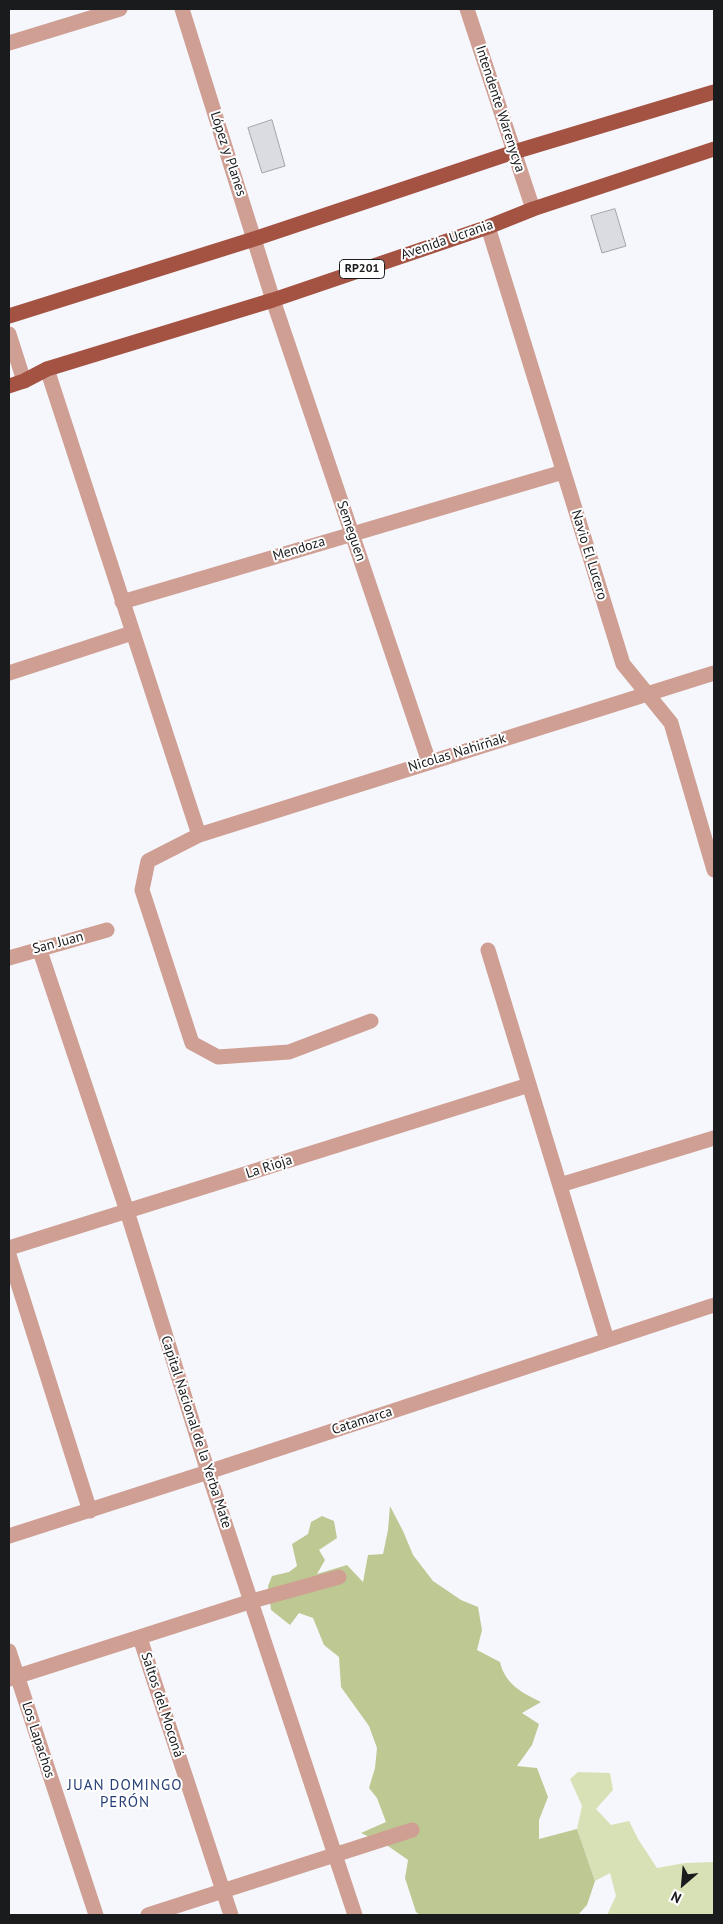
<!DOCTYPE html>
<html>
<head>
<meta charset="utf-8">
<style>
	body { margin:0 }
	#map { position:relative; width:723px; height:1924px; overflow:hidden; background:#f6f7fd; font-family:"PT Sans",sans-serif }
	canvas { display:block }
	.frame { position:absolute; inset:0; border:10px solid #1a1b1d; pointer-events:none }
	.north { position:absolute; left:658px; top:1859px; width:50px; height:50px; -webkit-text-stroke:4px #fff; paint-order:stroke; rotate:207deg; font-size:14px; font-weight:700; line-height:20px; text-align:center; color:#1a1b1d }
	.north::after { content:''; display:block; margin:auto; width:18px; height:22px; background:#1a1b1d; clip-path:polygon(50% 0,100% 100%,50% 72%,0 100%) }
</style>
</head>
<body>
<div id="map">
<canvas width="723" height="1924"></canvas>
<div class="frame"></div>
<div class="north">N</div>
</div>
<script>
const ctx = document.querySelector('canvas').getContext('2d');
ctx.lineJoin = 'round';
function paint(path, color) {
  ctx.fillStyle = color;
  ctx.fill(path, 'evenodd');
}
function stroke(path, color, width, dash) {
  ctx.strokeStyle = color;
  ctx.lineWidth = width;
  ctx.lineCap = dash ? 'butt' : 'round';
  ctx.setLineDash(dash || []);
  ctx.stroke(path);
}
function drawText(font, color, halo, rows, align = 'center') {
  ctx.font = font + ' "PT Sans",sans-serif';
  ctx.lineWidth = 4;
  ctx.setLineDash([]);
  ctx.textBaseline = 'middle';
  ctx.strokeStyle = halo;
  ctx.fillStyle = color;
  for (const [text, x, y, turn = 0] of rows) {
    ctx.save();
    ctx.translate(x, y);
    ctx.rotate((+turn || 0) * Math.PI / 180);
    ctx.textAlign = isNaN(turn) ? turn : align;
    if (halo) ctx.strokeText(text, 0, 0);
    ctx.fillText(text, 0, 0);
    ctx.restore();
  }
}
const green = new Path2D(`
	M578,1772L610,1773L613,1790L596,1809L611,1825L629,1821L638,1839L657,1868L685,1863L714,1862V1915H607L616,1896L610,1873L595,1881L577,1829L582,1806L570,1779Z`);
const forest = new Path2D(`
	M390,1506L403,1531L413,1555L433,1581L461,1600L478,1607L482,1630L477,1650L500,1662C505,1684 522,1693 541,1702L522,1713L539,1724L532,1745L517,1766L537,1768L548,1797L539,1820V1839L577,1829L595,1881L587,1905L578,1915H420L416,1912L405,1878L408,1860L388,1846L361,1833L386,1822L377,1798L369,1788L375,1768L377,1748L369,1726L341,1687L339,1657L324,1645L313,1618L299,1613L290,1625L271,1610L268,1586L272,1576L289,1572L297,1566L292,1544L308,1534L311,1522L322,1516L334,1521L337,1538L319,1550L325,1560L317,1574L347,1565L363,1582L368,1555L383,1554L388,1530Z`);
const building = new Path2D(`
	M272,120L285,166L262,173L248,128Z
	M615,209L626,246L602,253L591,216Z`);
const minor = new Path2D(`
	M182,9L273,300L429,762
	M467,9L533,209
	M9,43L120,9
	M488,227L623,664L671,723L714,870
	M9,334L24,381
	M47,369L199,835
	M122,602L563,472
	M9,673L132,633
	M39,948L127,1211L208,1472L355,1915
	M488,950L607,1340
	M9,958L107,930
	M371,1021L289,1052L218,1057L192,1043L142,890L148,861L199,835L714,673
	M560,1185L714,1138
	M9,1248L529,1085
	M9,1255L90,1511
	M9,1536L208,1472L714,1305
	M140,1638L231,1915
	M9,1651L96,1915
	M9,1679L252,1601L339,1577
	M148,1915L412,1830`);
const major = new Path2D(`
	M9,316L254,239L514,152L714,92
	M9,386L24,381L47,369L273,300L488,227L533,209L714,149`);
const shields = [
	[362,269,45]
];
const shieldNames = [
	["RP201",362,269]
];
const streetNames = [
	["Intendente Warenycya",500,109,72],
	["López y Planes",228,154,72],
	["Avenida Ucrania",447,240,-19],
	["Semeguen",351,531,71],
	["Mendoza",299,549,-17],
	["Navio El Lucero",589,555,73],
	["Nicolas Nahirñak",457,753,-17],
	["San Juan",58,943,-15],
	["La Rioja",269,1167,-18],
	["Catamarca",362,1421,-18],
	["Capital Nacional de la Yerba Mate",196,1432,72],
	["Saltos del Moconá",162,1705,72],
	["Los Lapachos",38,1740,72]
];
const neighbourhoodNames = [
	["JUAN DOMINGO",125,1786],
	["PERÓN",125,1803]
];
paint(green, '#d8e1b5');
paint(forest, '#bec892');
paint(building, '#dbdce2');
stroke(building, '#a2a3a8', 1);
stroke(minor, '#cf9f94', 15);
stroke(major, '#a45241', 15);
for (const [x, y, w] of shields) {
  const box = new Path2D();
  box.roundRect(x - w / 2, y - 9.5, w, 19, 4);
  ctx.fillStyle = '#fff';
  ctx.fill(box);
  stroke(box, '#1a1b1d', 1);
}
drawText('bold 12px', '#1a1b1d', null, shieldNames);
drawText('14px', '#1a1b1d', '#fff', streetNames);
ctx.letterSpacing = '1px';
drawText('15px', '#263e76', '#fff', neighbourhoodNames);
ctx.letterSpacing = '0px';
</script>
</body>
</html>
